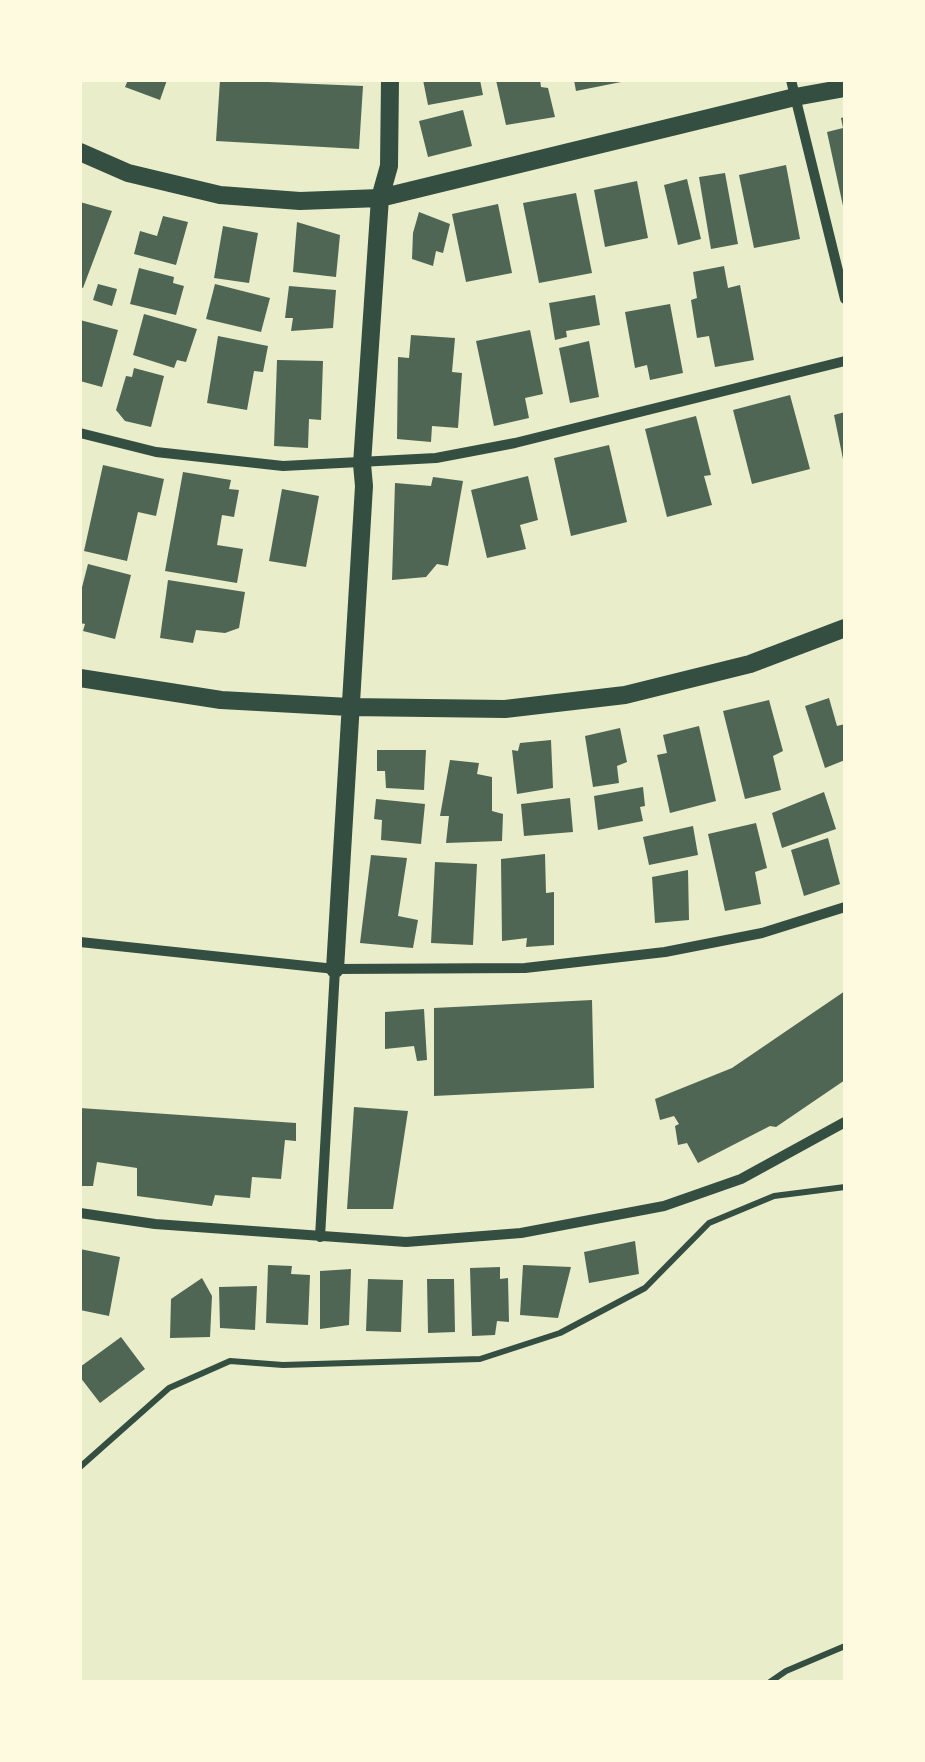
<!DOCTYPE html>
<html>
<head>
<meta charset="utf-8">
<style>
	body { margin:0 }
	#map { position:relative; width:925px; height:1762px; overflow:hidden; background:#e9edc9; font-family:"PT Serif",serif }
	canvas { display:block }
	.frame { position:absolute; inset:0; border:82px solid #fefae0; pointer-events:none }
</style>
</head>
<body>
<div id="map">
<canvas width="925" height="1762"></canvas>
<div class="frame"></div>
</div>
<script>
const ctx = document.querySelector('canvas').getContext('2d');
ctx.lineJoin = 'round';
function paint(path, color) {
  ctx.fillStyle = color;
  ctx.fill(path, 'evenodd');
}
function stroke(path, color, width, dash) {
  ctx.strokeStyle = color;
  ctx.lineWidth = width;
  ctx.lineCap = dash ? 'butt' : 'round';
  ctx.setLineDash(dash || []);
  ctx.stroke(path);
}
const building = new Path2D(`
	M128,80H167L160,100L125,87Z
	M220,80L363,86L359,149L216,141Z
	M423,80H480L483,95L428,105Z
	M496,80H540L541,87L548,88L555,117L506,125Z
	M574,80H621V82L576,91Z
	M463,110L472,146L428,157L419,121Z
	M845,117V206H843L827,132L843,128L841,118Z
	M786,165L800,239L754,248L739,175Z
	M725,173L738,244L711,249L699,177Z
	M687,179L701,239L678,245L664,185Z
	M637,181L648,238L605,247L594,190Z
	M576,193L592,273L539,283L523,203Z
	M80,202L112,211L83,288L80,287Z
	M498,204L512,273L466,282L452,214Z
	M419,212L450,224L443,253L436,251L433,266L412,259L413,233Z
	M163,216L188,222L176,265L134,254L140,231L157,236Z
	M297,222L340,235L336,277L293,272Z
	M223,226L258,233L249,283L214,278Z
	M724,266L728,288L740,285L754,360L715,367L709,336L697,338L691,300L697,298L693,272Z
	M139,268L174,277L173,283L184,286L176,315L130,304Z
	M98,284L117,289L112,306L93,300Z
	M215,284L270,298L261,332L206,319Z
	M289,286L336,290L333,328L291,331L293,318H285Z
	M595,295L600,325L566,331L567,337L555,340L549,303Z
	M670,304L683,373L650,380L647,365L635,368L625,312Z
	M144,314L197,329L186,362L177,360L174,368L133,355Z
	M80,320L118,330L102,387L80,381Z
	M530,330L543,394L525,398L529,418L494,426L476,341Z
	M411,335L455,338L452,372L462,373L458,428L432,426L431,442L397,439L398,357L409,358Z
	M218,336L268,346L263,372L254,371L247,410L207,403Z
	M589,341L599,397L570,403L559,348Z
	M277,360L323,361L321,420L309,419L308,448L274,446Z
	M134,368L164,376L151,427L125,421L116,410L126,376L132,377Z
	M790,395L810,469L752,484L733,410Z
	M845,412V458L843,459L834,415Z
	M696,416L711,475L704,476L712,505L667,517L645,429Z
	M609,445L627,522L571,536L554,458Z
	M103,465L164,479L156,516L138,512L127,561L84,551Z
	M183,472L231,480L229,489L239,490L234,517L222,515L217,545L243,549L237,583L165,571Z
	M528,476L538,520L520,525L526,549L487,558L471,490Z
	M433,477L463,481L448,566L437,564L426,577L392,580L395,483L431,486Z
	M282,489L319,496L306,567L269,561Z
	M88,564L131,575L115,639L83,631L85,624L80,623V595Z
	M168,580L245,592L239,628L225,633L196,630L193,643L160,638Z
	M829,698L837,726L845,724V760L825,768L805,706Z
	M769,700L783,751L773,756L781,790L745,799L723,711Z
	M699,726L716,801L670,813L657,755L667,753L663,735Z
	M620,728L627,762L617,766L619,783L593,787L585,736Z
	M551,740L553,788L517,794L512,750L518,751L520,743Z
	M377,750H426L424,790L386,788L385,771H377Z
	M450,760L479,763L477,774L492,777V811L503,814L502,841L446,843L449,816H440Z
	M643,787L645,806L640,807L643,821L598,830L594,796Z
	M824,792L836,829L782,848L772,813Z
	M570,798L573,832L524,836L521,804Z
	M376,799L425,804L421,844L381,840L382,820L374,819Z
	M756,823L767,868L755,872L761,904L725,911L708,834Z
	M693,826L698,855L649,865L643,837Z
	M828,838L840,884L804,896L791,850Z
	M545,854L546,893L554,892V945L526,947L527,938L502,941L501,859Z
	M371,855L407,858L398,916L418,920L413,948L360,943Z
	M435,862L477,864L473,945L431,943Z
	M688,870L689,920L655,923L652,877Z
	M845,991V1080L776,1127L770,1126L698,1163L687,1143L678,1145L675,1126L679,1124L674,1116L660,1120L655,1099L732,1068Z
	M592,1000L594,1088L434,1096V1008Z
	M424,1009L427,1060L417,1061L414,1046L385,1049V1012Z
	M354,1107L408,1111L393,1209H347Z
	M80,1108L296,1123V1141L285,1140L281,1179L252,1177L250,1198L215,1195L212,1206L137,1196V1168L97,1162L93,1186H80Z
	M635,1241L639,1274L589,1283L584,1252Z
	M80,1249L120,1257L109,1316L80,1310Z
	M268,1265L292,1266L291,1274L310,1275L308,1325L266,1323Z
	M523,1265L571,1267L558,1318L520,1315Z
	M500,1267V1279L508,1278L509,1322L497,1321L495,1335L472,1336L470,1268Z
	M351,1269L349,1325L320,1329V1271Z
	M202,1278L212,1296L210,1337L170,1338L171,1299Z
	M368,1279L403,1280L401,1332L366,1331Z
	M427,1279H454L455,1332L428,1333Z
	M257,1286L255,1330L220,1328L219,1287Z
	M121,1337L145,1369L100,1403L80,1377V1367Z`);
const path = new Path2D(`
	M80,1467L169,1388L230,1361L283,1365L480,1359L560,1333L645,1288L709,1223L774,1196L845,1187
	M770,1682L786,1671L845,1646`);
const minor = new Path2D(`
	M791,80L845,299
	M80,433L156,452L283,466L436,458L515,443L845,361
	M80,942L335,969L525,968L665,952L762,933L845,907
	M80,1213L155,1224L406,1242L521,1233L664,1206L741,1179L845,1122
	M320,1237L335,969`);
const tertiary = new Path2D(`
	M80,152L128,173L220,195L300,201L380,198L795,97L845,88
	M80,678L221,700L349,707L505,709L625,695L750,664L845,628
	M335,969L364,486L362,464L380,198L389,166L390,80`);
paint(building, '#4f6655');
stroke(path, '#344e41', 6);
stroke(minor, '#344e41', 10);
stroke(tertiary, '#344e41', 18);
</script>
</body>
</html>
